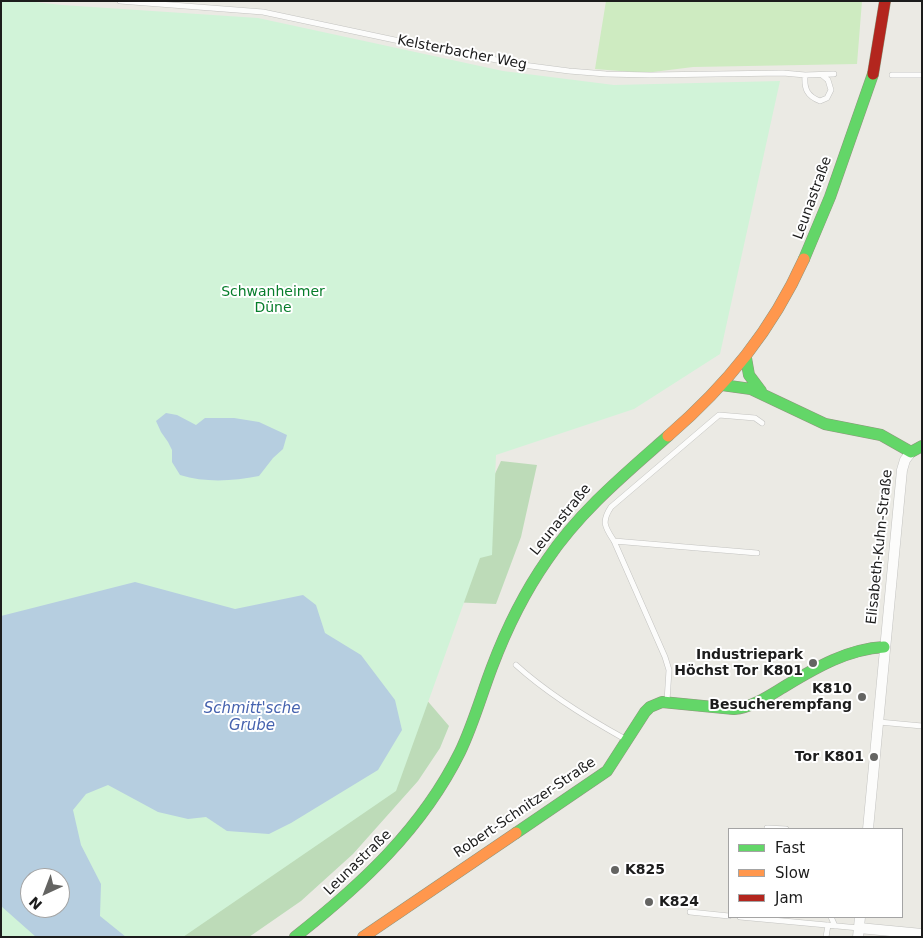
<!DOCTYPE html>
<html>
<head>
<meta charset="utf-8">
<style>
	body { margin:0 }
	#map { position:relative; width:923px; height:938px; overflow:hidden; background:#ebeae4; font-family:"DejaVu Sans",sans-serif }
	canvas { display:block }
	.frame { position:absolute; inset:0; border:2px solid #1c1c1c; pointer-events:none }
	.legend { position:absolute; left:728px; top:828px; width:175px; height:90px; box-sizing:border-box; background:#fff; border:1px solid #a4a4a4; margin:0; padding:6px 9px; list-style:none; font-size:15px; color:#1c1c1c }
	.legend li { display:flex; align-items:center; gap:10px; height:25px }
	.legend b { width:25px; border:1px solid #a4a4a4 }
	.north { position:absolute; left:20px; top:868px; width:50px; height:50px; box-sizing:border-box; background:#fff; border:1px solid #a4a4a4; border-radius:50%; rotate:223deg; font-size:14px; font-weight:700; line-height:20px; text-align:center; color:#1c1c1c }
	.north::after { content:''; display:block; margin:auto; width:18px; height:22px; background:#646462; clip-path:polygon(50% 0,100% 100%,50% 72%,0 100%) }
</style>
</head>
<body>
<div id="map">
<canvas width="923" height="938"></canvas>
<div class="frame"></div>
<ul class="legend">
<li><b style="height:6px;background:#63d668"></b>Fast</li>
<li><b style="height:6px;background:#ff974d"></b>Slow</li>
<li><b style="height:6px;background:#b3261e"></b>Jam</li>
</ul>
<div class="north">N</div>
</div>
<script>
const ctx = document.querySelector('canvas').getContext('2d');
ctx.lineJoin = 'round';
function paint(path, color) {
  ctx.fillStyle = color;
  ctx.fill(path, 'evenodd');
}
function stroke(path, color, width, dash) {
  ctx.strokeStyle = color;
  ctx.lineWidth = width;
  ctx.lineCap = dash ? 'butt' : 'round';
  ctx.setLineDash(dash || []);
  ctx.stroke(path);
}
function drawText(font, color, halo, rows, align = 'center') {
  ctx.font = font + ' "DejaVu Sans",sans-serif';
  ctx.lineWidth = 4;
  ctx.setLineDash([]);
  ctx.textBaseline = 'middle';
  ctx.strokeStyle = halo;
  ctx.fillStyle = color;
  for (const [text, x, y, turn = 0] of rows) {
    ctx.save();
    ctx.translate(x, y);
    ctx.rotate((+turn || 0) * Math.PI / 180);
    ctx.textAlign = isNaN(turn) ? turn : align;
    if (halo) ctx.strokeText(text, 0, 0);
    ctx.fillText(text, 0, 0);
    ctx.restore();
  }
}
const grass = new Path2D(`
	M606,1H862L857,64L693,67L645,73L595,69Z`);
const forest = new Path2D(`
	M501,461L537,465L521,537L496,604L450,602L407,677L449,726L440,748L418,781L353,854L301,901L249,937H126L484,497Z`);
const park = new Path2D(`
	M1,1H26L62,5L258,18L503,71L614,85L780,81L720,354L634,409L496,455L492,555L480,558L396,791L183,937H1ZM30,878H60V908H30Z`);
const water = new Path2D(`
	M166,413L177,415L196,425L205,418H234L259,422L287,435L283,449L273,458L259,476C233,481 206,483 180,475L172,462V450L168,442L161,432L156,421Z
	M135,582L235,609L303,595L316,605L325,633L361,655L395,700L402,730L378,770L291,823L269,834L227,831L206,817L188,819L158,812L108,785L86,794L73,810L81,845L101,884L100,916L126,937H36L1,906V616ZM30,878H60V908H30Z`);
const lane = new Path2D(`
	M120,1L263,12L423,46L523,65L569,71L606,74L650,75L783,73L805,75L834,74
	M805,75C804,89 807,96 820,101L827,98L831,90L828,80L822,75
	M892,75H922
	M614,541L757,553
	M516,665C548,694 587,718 625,739
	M667,701L669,670L665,657L614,541C605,527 601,522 611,507L719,415L755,418L762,423
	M879,722L922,726
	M767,828L786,829
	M690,912L729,916
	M740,917L859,928
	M831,917L835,926
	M826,937L828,925`);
const street = new Path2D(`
	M868,829C880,709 890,590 902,470L905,460L911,452
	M859,928L922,934
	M858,937L860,917`);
const fast = new Path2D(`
	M804,259L830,197L873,74
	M746,358L749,375L761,391
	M722,385L751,389L825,424L881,435L911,452L922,446
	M516,833L607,771L645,712L650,707L662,702L734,709C754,707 770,695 787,685C817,667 848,649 884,647
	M295,937C361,885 422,829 460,752C473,725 481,696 492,667C506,630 524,593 547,560C580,511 625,474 668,436`);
const slow = new Path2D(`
	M668,436C727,385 772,330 804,259
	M363,937L516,833`);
const jam = new Path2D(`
	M873,74L885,1`);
const markers = [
	[813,663,5,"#646462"],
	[862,697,5,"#646462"],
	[874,757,5,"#646462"],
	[615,870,5,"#646462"],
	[649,902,5,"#646462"]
];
const streetNames = [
	["Kelsterbacher Weg",462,53,11],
	["Leunastraße",813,198,-70],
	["Leunastraße",561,520,-51],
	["Elisabeth-Kuhn-Straße",880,547,-84],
	["Robert-Schnitzer-Straße",525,808,-34],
	["Leunastraße",358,863,-44]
];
const parkNames = [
	["Schwanheimer",273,292],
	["Düne",273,308]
];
const poiNames = [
	["Industriepark",803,655],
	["Höchst Tor K801",803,671],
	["K810",852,689],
	["Besucherempfang",852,705],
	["Tor K801",864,757],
	["K825",625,870,"left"],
	["K824",659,902,"left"]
];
const waterNames = [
	["Schmitt'sche",252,709],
	["Grube",252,726]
];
paint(grass, '#ceebc1');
paint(forest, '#bddbb8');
paint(park, '#d1f3d8');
paint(water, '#b6cee0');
stroke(lane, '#c3c3c0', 6);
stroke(street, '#c3c3c0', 11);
stroke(fast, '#8e957c', 12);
stroke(slow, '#8e957c', 12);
stroke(jam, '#8e957c', 12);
stroke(lane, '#fcfcfb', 5);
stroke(street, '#fcfcfb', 10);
stroke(fast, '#63d668', 11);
stroke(slow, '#ff974d', 11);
stroke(jam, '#b3261e', 11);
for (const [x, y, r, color] of markers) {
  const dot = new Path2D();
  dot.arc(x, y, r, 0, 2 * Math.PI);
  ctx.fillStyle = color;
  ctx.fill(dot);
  stroke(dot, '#fff', 2);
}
drawText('14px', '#1c1c1c', '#fff', streetNames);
drawText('14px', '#077d2b', '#fff', parkNames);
drawText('bold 14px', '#1c1c1c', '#fff', poiNames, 'right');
drawText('italic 15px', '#4663af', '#fff', waterNames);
</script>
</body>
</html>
